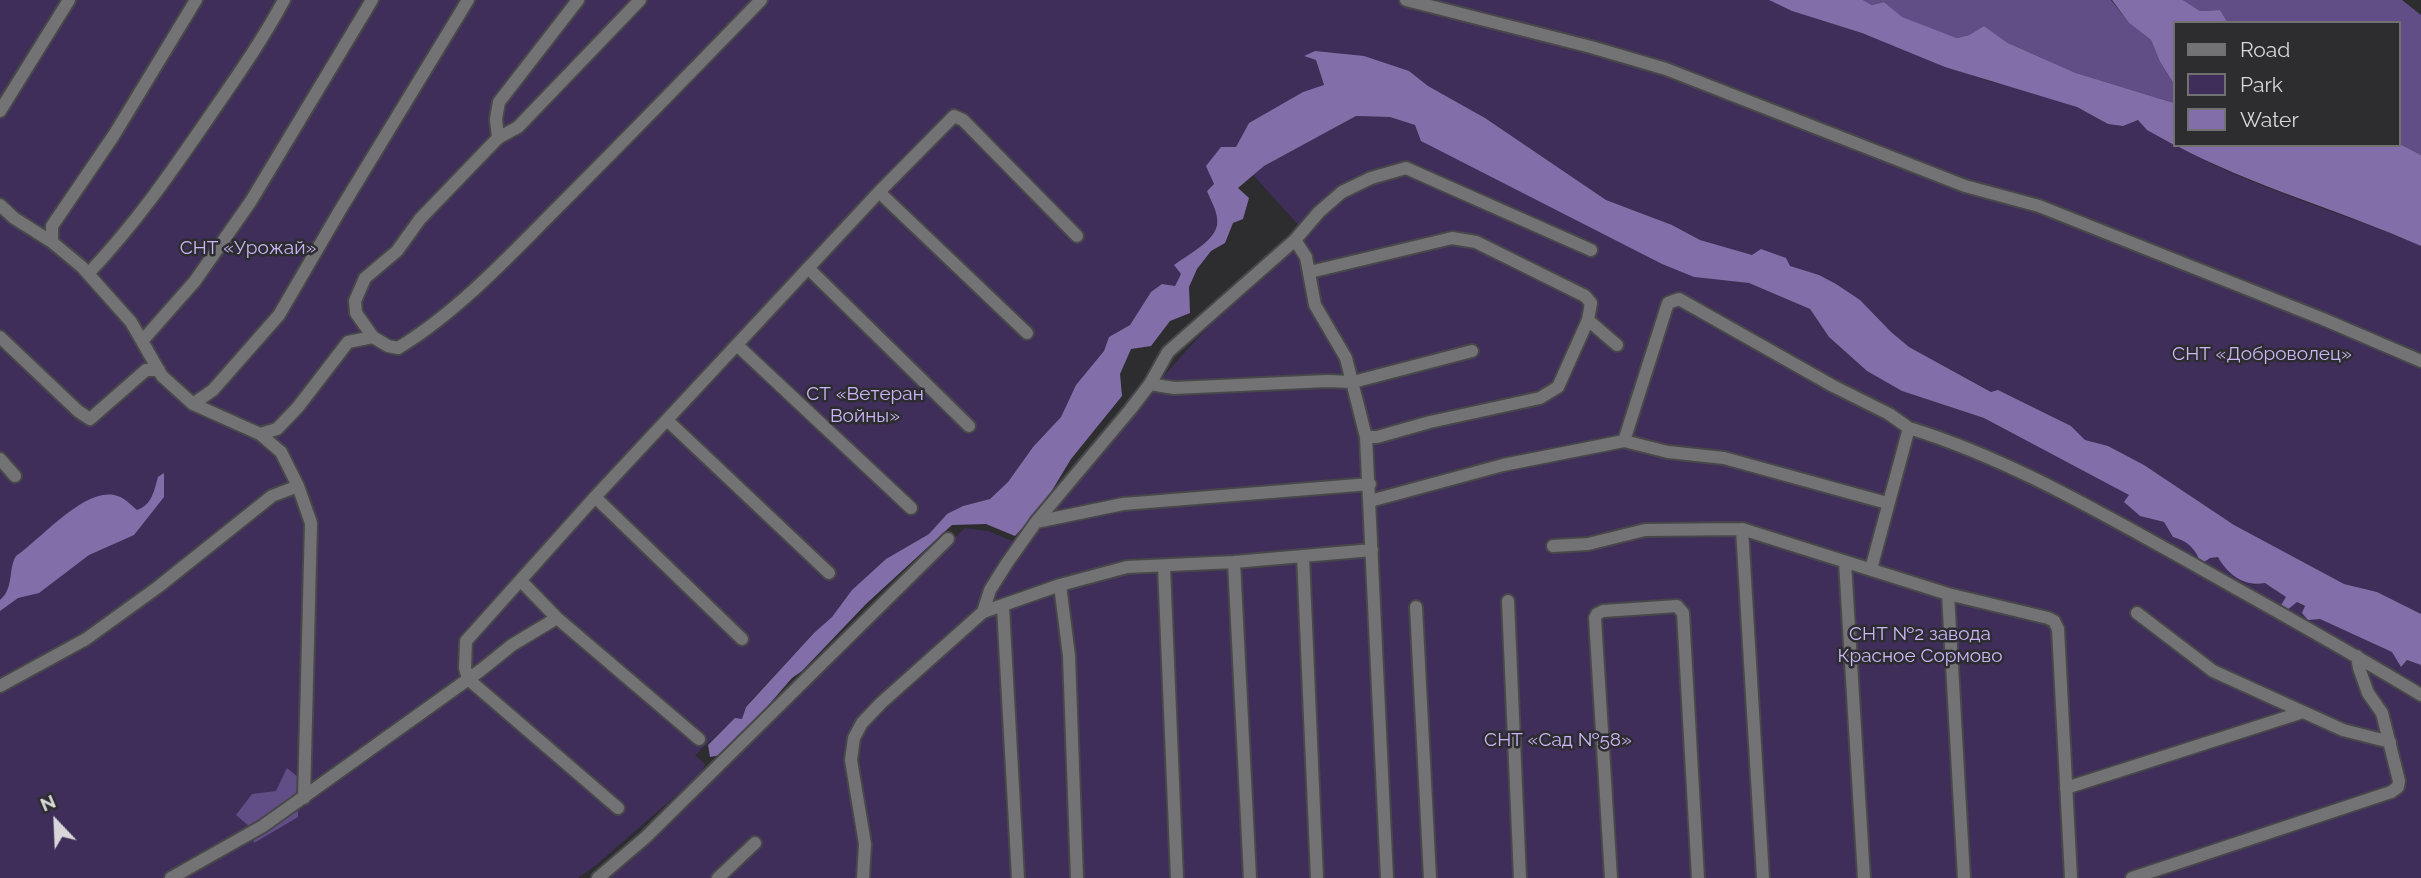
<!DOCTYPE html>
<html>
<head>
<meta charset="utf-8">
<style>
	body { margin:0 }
	#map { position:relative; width:2421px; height:878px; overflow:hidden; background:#2d2c2f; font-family:Raleway,sans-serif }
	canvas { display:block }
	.legend { position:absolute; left:2173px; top:21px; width:228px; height:126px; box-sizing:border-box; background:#2d2c2f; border:2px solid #717073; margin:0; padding:9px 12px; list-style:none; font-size:21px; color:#d8d7d9 }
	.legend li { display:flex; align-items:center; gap:14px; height:35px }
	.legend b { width:35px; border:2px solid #717073 }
	.north { position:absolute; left:21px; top:787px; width:70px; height:70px; -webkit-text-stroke:5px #2d2c2f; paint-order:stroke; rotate:337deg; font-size:19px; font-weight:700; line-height:28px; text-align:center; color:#d8d7d9 }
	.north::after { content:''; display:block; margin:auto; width:24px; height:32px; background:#d8d7d9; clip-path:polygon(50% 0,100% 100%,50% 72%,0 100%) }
</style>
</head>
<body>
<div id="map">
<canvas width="2421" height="878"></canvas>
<ul class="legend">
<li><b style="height:9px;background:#737275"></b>Road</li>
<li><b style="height:19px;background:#3e2e59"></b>Park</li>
<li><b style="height:19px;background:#826faa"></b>Water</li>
</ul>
<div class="north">N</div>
</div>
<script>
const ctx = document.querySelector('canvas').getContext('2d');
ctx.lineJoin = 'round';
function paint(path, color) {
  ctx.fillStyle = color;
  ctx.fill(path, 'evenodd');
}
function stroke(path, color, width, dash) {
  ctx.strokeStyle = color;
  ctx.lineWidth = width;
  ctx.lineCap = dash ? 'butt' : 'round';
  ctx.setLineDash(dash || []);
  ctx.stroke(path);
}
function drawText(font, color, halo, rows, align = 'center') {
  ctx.font = font + ' Raleway,sans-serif';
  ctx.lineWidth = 5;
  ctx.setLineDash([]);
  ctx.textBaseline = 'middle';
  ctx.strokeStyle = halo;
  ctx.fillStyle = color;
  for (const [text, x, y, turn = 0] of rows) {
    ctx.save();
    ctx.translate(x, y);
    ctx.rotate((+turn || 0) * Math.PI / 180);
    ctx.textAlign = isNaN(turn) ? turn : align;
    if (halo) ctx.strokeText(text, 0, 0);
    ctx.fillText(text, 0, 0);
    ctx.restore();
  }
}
const green = new Path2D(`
	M0,0H1769L1792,11L1862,33L1988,81L2034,92L2077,107L2108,124L2123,126L2138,120C2153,136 2173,144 2192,154C2265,192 2345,213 2421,246V614L2377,592L2344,584L2234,525L2144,465L2108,446L2084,440L2071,426L1998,390L1992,392L1909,347L1819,275L1700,240L1672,225L1606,200L1485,118L1428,86L1409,71L1315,51L1305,56L1316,60L1324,86L1303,92L1249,123L1236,147H1221L1207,166L1214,184L1207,191C1210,199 1216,209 1217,218C1220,239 1188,254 1174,265L1181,274L1175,287L1151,292L1130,325L1109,337L1104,351L1076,385L1061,417L1033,447L1008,482L990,499L963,506L947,514L929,534L886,559L852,590L832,617L814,633L746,706L742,719H735L695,755L705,764L702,773L595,866L578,878H0Z
	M1356,116L1390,117L1416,125L1570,216L1662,264L1694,277L1749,283L1810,309L1829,337L1867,371L1902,391L1984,418L2130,495L2125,502L2140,516L2164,522L2173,537L2186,541L2198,555L2218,557L2253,585L2265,583L2287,597L2281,605L2296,601L2320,619L2393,652L2401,667L2407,660L2421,665V878H606L965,528L988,531L1020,544C1111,437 1201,327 1303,230L1253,175L1264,166Z`);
const forest = new Path2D(`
	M1863,0H2111L2129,23L2151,40L2160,62L2174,84V103L2076,73L2008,43L1984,26L1969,35L1957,38L1901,17L1884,2L1872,5Z
	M2183,0H2402L2421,15V155L2398,143V23H2228L2220,10L2200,11Z
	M287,768L298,777V817L254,843L250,827L236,815L252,794L276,791Z`);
const water = new Path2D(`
	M1769,0H1863L1872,5L1884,2L1902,17L1957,38L1969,35L1984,26L2008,43L2076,73L2174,103V145L2147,130L2138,120L2123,126L2108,124L2077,107L1945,67L1862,33L1792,11Z
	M2112,0H2183L2200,11L2220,10L2228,23H2174V84L2160,62L2151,40L2129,23Z
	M1315,51L1364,56L1409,71L1428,86L1485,118L1606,200L1672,225L1700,240L1752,255L1761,249L1786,258L1790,266L1819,275L1836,284L1860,300L1891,332L1909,347L1991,392L1998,390L2071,426L2085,440L2108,446L2144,465L2234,525L2344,584L2377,592L2421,614V665L2407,660L2401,667L2392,652L2320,619L2308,620L2302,613L2305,606L2297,602L2287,610L2281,605L2286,597L2265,583C2245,587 2228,575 2218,557L2210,558L2201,564C2196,549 2188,541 2173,537L2164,522L2140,516L2124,502L2129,495L1984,418L1902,391L1867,371L1829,337L1810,309L1749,283L1694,277L1662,264L1421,141L1415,125L1390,117L1356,116L1264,166L1238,188L1249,198L1243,219L1233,223L1225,243L1211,251L1197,269L1189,287L1190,313L1170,321L1151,346L1131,349L1120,374L1122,396L1071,459L1042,507L1015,536L986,524L952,525L866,604L802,671L792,678L726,754L710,757L708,745L735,718L742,719L746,707L814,633L832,617L852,590L886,559L929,534L947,514L963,506L990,499L1008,482L1033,447L1061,417L1076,385L1104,351L1109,337L1130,325L1151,292L1162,284L1175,286L1181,274L1174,265C1188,254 1221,239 1217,218C1216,209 1210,199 1207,191L1214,184L1206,166L1221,147H1236L1249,123L1303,92L1324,85L1316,60L1304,56Z
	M2398,143L2421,155V246C2340,210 2254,187 2175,145H2398Z
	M164,473V497L134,535L89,555L39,593L18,598L0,611V600C14,589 8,569 16,556C41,539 83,489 114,495C124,497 130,504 137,510C152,505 154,491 158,477Z`);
const street = new Path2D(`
	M1406,0L1591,47L1666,69L1965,186L2039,206L2323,319L2421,361
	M0,111L69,0
	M498,138L518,127L640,0
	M879,192L1027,333
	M0,205L14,218L52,242L82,267L131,322L162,376L193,404L260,434L281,452L298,486L311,523L304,798
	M1295,240L1306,257L1315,305L1346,358L1366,437L1387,878
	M52,242V226L114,135L196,0
	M808,268L969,426
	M1310,272L1452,238L1476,242L1585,296L1591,303L1588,320L1558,387L1540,398L1430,422L1377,437H1366
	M88,274C136,223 170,174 209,117C235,79 262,41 284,0
	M1588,320L1617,345
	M0,337L78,411L90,419L146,370H159
	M373,337L356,313L355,301L365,278L397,251L420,219L498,138L496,119L499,102L578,0
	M143,340L195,281L251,201L372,0
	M738,346L911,508
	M1150,384L1174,388L1327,381L1353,382L1472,351
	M193,404L213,390L279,315L339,212L468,0
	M668,421L829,573
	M260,434L277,429L298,407L348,342L373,337L388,346L398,348C459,311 511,254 562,203C629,136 695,68 761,0
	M1624,441L1668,303L1679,299L1833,386L1889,414L1909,428
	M0,459L15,476
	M595,497L742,639
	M1370,501L1503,465L1624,441L1668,452L1724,458L1887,503
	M1036,522L1123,504L1370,484
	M1742,529L1763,878
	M1553,546L1588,544L1645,530L1742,529L1948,594L2048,618L2054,621L2058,629L2071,878
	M1303,556L1317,878
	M1234,562L1250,878
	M1845,562L1864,878
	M1164,567L1177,878
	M1871,569L1909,428C2007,458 2097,511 2186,560C2265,605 2344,648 2421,695
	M521,581L557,618L699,739
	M1060,585L1069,656L1077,878
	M1948,594L1964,878
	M1508,601L1520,878
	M1003,607L1018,878
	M1416,607L1430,878
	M983,612L990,590L1007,563L1036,522L1130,410L1150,384L1168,352L1295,240L1319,212L1342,192L1371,178L1406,168L1591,250
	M2137,613L2213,671L2343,730L2390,742
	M0,686L86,639L158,587L272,496L298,486
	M2066,788L2303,712
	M618,808L468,679L465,668L466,641L595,497L879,192L954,116L963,120L1077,236
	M171,878L263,826L481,670L512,645L557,618
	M598,878L646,837L948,539
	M718,878L755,843
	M863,878L865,844L851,760L854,738L862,723L881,703L983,612L1060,585L1127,567L1234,562L1372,550
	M1611,878L1595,618L1597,614L1603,611L1677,606L1683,613L1698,878
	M2132,878L2391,792L2398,787L2399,781L2382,713L2368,693L2359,668L2357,656`);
const parkNames = [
	["СНТ «Урожай»",248,248],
	["СНТ «Доброволец»",2262,354],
	["СТ «Ветеран",865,394],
	["Войны»",865,416],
	["СНТ №2 завода",1920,634],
	["Красное Сормово",1920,656],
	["СНТ «Сад №58»",1558,740]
];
paint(green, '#3e2e59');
paint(forest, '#614e86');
paint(water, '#826faa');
stroke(street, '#48474a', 16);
stroke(street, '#737275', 12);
drawText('19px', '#cbb6fa', '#2d2c2f', parkNames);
</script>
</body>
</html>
